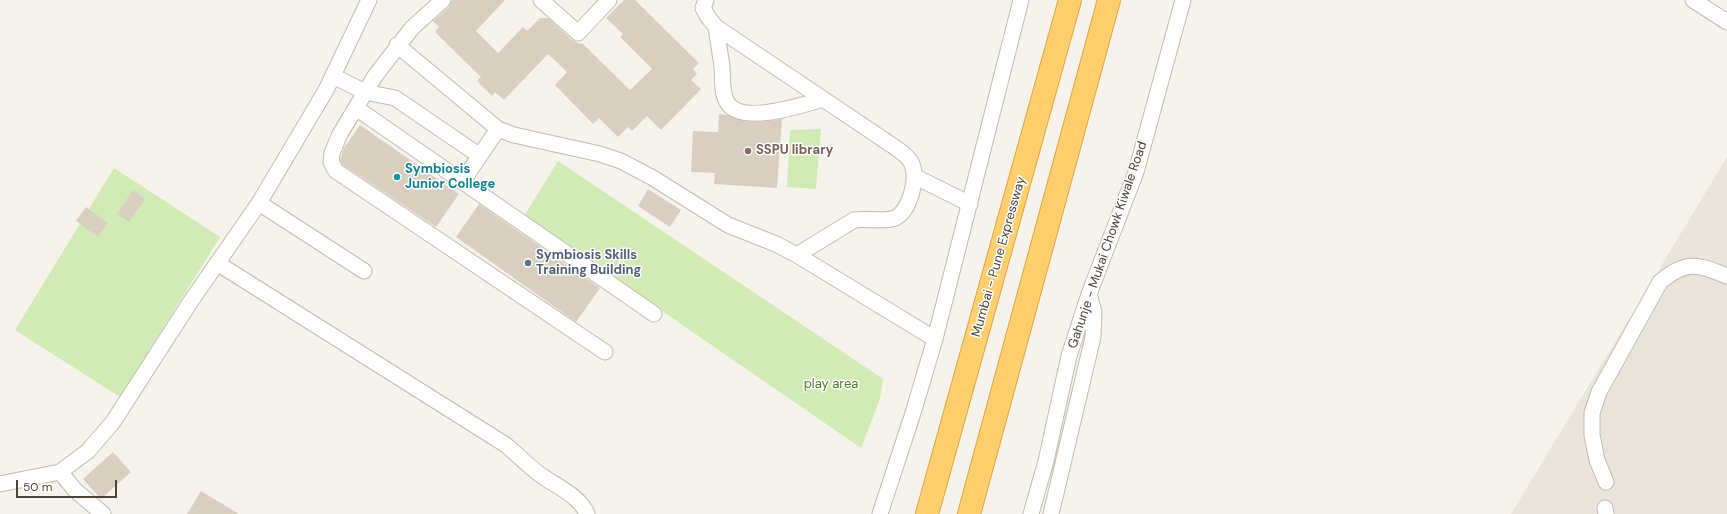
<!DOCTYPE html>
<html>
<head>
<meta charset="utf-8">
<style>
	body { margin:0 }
	#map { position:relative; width:1727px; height:514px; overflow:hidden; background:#f6f3ec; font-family:"DM Sans",sans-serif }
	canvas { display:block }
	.scale { position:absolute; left:16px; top:480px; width:101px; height:18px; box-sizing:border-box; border:2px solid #4b4439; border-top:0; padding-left:5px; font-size:12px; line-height:14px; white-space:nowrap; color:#4b4439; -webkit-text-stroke:3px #fff; paint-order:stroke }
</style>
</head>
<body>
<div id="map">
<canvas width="1727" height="514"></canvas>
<div class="scale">50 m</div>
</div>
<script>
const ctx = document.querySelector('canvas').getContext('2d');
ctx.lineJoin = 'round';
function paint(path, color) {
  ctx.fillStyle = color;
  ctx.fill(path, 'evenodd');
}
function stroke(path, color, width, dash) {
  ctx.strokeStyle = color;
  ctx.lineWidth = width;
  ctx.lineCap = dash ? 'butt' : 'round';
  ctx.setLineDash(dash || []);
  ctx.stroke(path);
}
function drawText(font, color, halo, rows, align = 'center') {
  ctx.font = font + ' "DM Sans",sans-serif';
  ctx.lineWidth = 3;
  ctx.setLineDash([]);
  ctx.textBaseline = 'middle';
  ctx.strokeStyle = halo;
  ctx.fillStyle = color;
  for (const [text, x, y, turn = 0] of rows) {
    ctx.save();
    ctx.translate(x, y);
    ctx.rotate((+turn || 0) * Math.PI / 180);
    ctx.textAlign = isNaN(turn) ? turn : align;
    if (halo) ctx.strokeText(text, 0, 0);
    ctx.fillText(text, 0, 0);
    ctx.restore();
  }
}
const residential = new Path2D(`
	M1727,157V514H1511Z`);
const green = new Path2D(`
	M821,129L816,189L787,187L790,130Z
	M558,161L883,379L880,399L861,448L524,216Z
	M114,168L220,237L120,397L15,330Z`);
const building = new Path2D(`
	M452,0H505L476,31L498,53L523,27L527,31L540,18H548L572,40L581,44L582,43L630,90L652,69L620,37L623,34L606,18L624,0H635L699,63L693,69L697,74L691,80L701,89L661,130L647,116L632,131L628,127L618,137L599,118L593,124L555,85L567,72L548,54L504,100L495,92L492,96L477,81L481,77L435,32L439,27L433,21L449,7Z
	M719,114L727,115L744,121L759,122L782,119L777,188L714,184L715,173L691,172L693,131L718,132Z
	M360,125L459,194L436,227L343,165L340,160L344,148Z
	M648,189L681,210L670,227L638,206Z
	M133,190L145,199L129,222L117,214Z
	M479,204L600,288L576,322L456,237Z
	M86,207L108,223L98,237L76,221Z
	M113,452L131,472L101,499L83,479Z
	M201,491L239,514H187Z`);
const minor = new Path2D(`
	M443,0L412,28L375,76L340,134L332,153L331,162L336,171L605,352
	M541,0L578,33L609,0
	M706,0L703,8L708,17L716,27L893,146C900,151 907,155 911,162C919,177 910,211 895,218C885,222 867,218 854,220L797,255
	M1693,0L1727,22
	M716,27C718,40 720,53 722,66C723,78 721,92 727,102C740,126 803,105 823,99
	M397,45L498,129L514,135L600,154L621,161L653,178L728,225L776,244L797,255L935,339
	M333,76L365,92L395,98L480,156
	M356,108L654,314
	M914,176L970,204
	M462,182L498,129
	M259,203L364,271
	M217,263L506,445C518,455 529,467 542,476C556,486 580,496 587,514
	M60,472L75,490L103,514
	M1606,482L1597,460L1592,435V413L1599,392L1660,282C1686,260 1697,264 1727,276
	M0,484L60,472L88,451L113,422L191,301L259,203L326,90L369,0
	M1605,508L1606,514
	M880,514L913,413L935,339L1021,0
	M1031,514L1046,461L1069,356L1089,294L1136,172L1183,0
	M1051,514L1093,337L1094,312L1089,294`);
const highway = new Path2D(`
	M927,514L1070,0
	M969,514L1109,0`);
const markers = [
	[748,151,4,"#8d6e63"],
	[397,177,4,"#0f9aa8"],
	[528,263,4,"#5c6f8a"]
];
const educationNames = [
	["SSPU library",756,151]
];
const cultureNames = [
	["Symbiosis",405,170],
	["Junior College",405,185]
];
const streetNames = [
	["Gahunje - Mukai Chowk Kiwale Road",1108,245,-71],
	["Mumbai - Pune Expressway",999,257,-74]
];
const serviceNames = [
	["Symbiosis Skills",536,256],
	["Training Building",536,271]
];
const parkNames = [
	["play area",831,385]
];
paint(residential, '#eae5da');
paint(green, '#d2eab5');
paint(building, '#d8cfc1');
stroke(minor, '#c2bbae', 17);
stroke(highway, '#e0a43c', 24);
stroke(minor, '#fff', 15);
stroke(highway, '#ffcf6e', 22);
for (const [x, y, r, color] of markers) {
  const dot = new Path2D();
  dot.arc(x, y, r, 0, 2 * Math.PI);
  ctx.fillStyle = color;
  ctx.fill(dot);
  stroke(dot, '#fff', 1.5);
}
drawText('bold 13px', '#785e54', '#fff', educationNames, 'left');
drawText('bold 13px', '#0d838f', '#fff', cultureNames, 'left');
drawText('13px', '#4b4439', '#fff', streetNames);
drawText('bold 13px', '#4e5e75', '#fff', serviceNames, 'left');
drawText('13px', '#4a7f2a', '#fff', parkNames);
</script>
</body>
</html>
